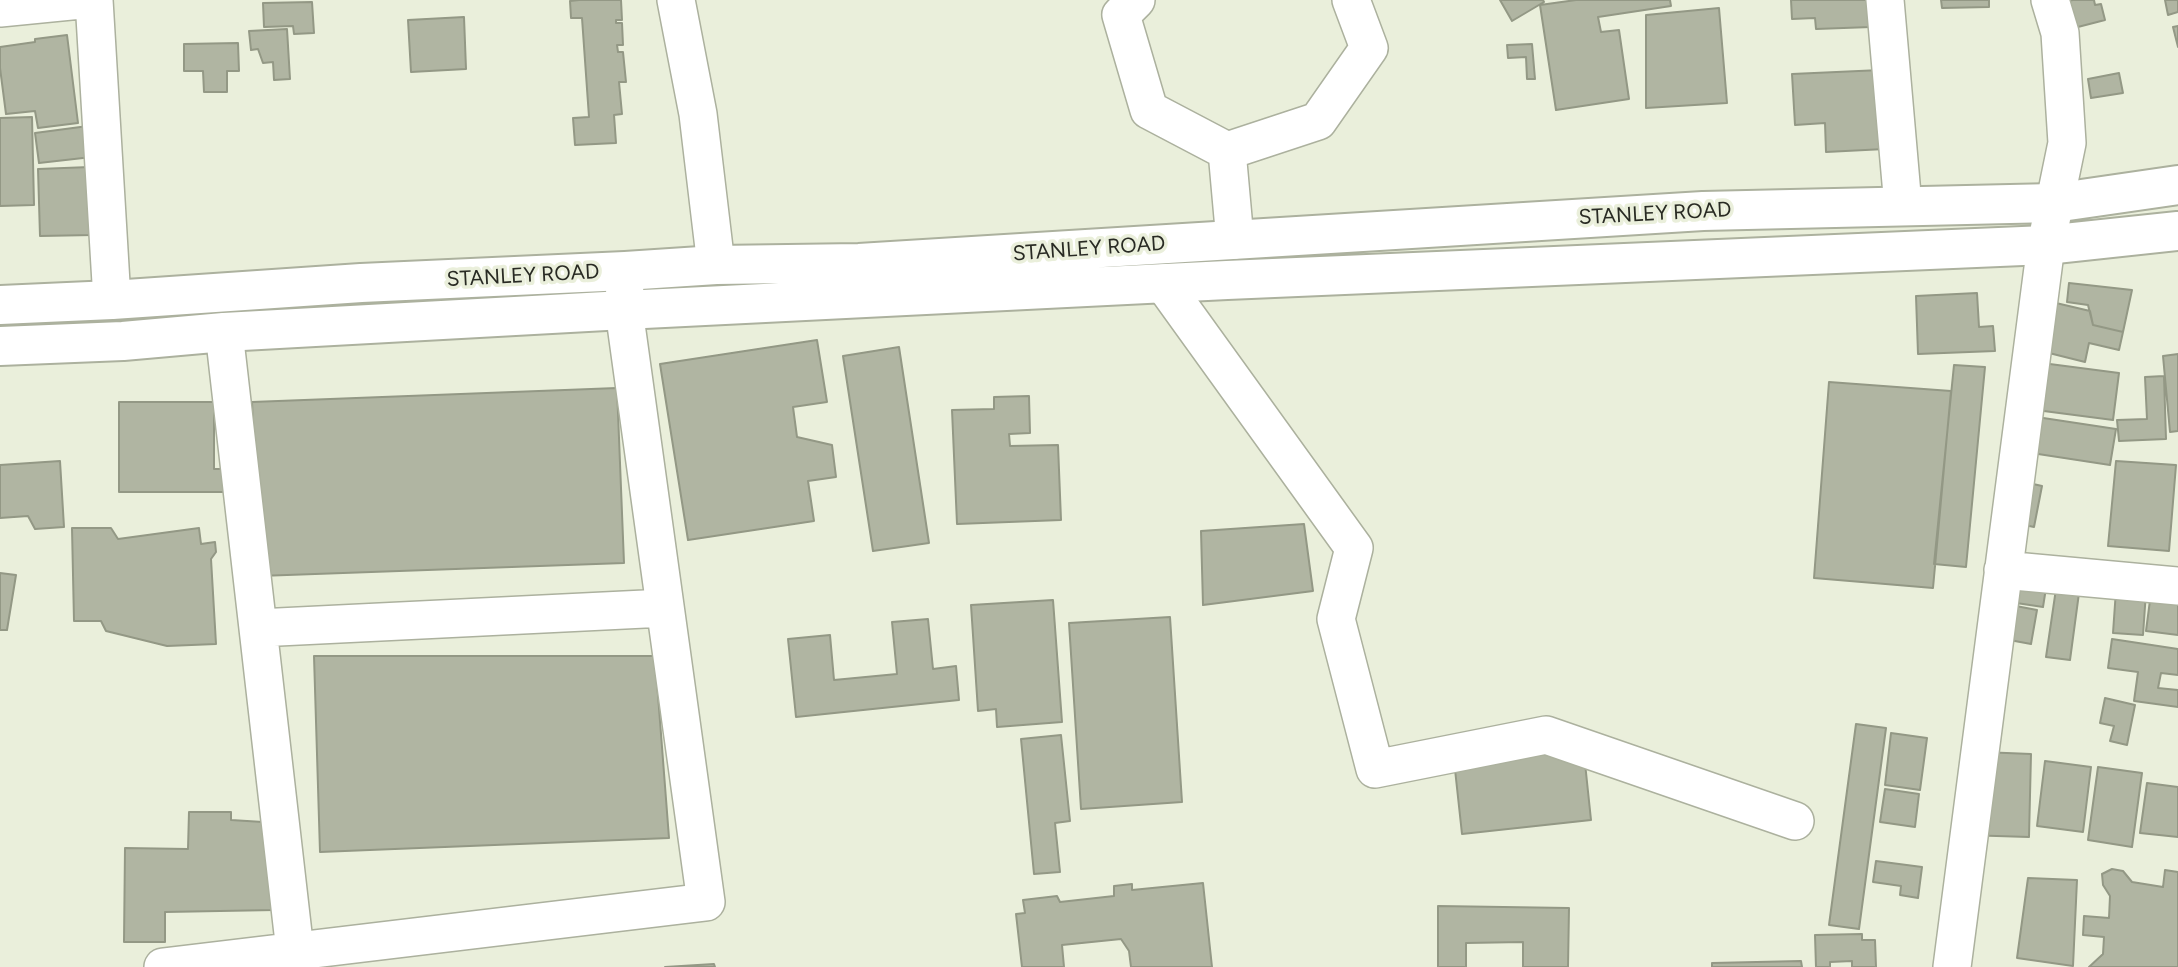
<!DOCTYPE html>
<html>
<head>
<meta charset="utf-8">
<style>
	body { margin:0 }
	canvas { display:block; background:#eaefdb }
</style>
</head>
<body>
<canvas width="2178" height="967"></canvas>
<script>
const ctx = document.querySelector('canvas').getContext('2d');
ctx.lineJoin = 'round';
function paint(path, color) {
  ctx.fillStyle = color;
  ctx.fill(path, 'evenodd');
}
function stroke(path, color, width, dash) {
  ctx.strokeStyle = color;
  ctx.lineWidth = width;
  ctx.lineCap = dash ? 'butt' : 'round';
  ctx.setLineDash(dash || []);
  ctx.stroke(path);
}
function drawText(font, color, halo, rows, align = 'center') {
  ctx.font = font + ' Figtree,sans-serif';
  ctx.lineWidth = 7;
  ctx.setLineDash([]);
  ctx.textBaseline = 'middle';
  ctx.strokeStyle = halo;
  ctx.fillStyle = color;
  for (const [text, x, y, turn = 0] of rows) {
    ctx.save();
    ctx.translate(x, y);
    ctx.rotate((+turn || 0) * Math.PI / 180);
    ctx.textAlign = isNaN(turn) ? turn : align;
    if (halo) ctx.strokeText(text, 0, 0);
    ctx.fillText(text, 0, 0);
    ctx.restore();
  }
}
const building = new Path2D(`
	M579,0H621L622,20H616V23H622L623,45H617L618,52H623L626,82H619L622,114L614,115L616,143L575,145L573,118L589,117L582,18H571L570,1Z
	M1500,0H1543L1544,2L1512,21Z
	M1576,0H1670L1671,6L1598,17L1601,32L1619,30L1629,99L1556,110L1540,5Z
	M1791,0H1894L1871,27L1816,29L1815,18L1792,19Z
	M1941,0H1989V7L1942,8Z
	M2073,0H2094L2095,5L2101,4L2105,20L2074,28L2068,1Z
	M2165,0H2178V12L2168,15Z
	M312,2L314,33L294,34L293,26L264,27L263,3Z
	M1719,8L1727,103L1646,108V15Z
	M464,17L466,69L411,72L408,20Z
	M2178,26V47L2173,27Z
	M287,29L290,79L274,80L273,62L263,63L258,49L251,50L249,31Z
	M67,35L78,123L38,128L35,111L6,114L0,68V47L35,42V39Z
	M238,43L239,71H227V92H204L203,71H184V44Z
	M1532,44L1535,79H1527L1526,57L1508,58L1507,45Z
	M1881,70L1885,149L1826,152L1825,123L1795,125L1792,74Z
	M2119,73L2123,93L2091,98L2088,79Z
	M32,117L34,205L0,206V118Z
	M88,126L92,157L39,163L35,133Z
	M90,167L93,235L40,236L38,169Z
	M2069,283L2132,290L2123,332L2093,325L2088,305L2067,302Z
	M1977,293L1979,327L1993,326L1995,351L1918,354L1916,296Z
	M2056,303L2090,311L2093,325L2123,332L2119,350L2089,343L2085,362L2045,352Z
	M817,340L827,402L793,407L797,437L832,445L836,477L808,481L814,521L688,540L660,364Z
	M899,347L929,543L873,551L843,356Z
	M2178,354V431L2170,432L2163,356Z
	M2042,363L2119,373L2113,420L2036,410Z
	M1954,365L1985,367L1966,567L1934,564Z
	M2164,376L2166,439L2119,441L2117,420L2147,419L2145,377Z
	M1829,382L1951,391L1933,588L1814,578Z
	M617,388L624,563L259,576L252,402Z
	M1029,396L1030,433L1009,434L1010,446L1058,445L1061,520L957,524L952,410L994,409V397Z
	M119,402H214V469H232V492H119Z
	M2030,416L2116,429L2110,465L2025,452Z
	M60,461L64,527L35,529L28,516L0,518V465Z
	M2116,461L2176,465L2169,551L2108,546Z
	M2020,481L2042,486L2034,527L2010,522Z
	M1304,524L1313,591L1203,605L1201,531Z
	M72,528H111L118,539L199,528L201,544L215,542L216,552L211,559L216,644L167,646L106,631L101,621H74Z
	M2049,569L2043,607L2003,601Z
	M0,573L16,575L7,630H0Z
	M2152,585L2178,588V635L2146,631Z
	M2056,589L2079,593L2070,660L2046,657Z
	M2116,590L2146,592L2143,635L2113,633Z
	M1053,600L1062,722L997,727L996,709L978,711L971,605Z
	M2000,603L2037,610L2031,644L1993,637Z
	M1170,617L1182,802L1081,809L1069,623Z
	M928,619L933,669L956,666L959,700L796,717L788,639L830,635L834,680L897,674L892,622Z
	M2112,639L2178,649V675L2161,673L2158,688L2178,690V707L2134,701L2138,672L2108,668Z
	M314,656H655L669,838L320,852Z
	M2105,698L2135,705L2127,745L2110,741L2114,726L2100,723Z
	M1856,724L1886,728L1859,929L1829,925Z
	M1891,733L1927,738L1920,790L1885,785Z
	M1061,735L1070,821L1055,823L1060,872L1034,874L1021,739Z
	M1583,744L1591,820L1462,834L1453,751Z
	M1982,752L2031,754L2029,837L1964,835Z
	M2045,761L2091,767L2083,832L2037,826Z
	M2098,767L2142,773L2132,847L2088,840Z
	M2147,783L2178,787V837L2140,833Z
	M1885,789L1919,794L1915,827L1880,822Z
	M189,812H231V820L263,822L275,910L165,912V942H124L125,848L188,849Z
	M1876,861L1922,867L1918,898L1900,895L1901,886L1873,882Z
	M2112,869L2123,871L2132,882L2163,887L2165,870L2178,872V967H2089L2103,954L2104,937L2083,935L2084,916L2109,918L2110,896L2103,885L2102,874Z
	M2028,878L2077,880L2073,966L2017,958Z
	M1203,883L1212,967H1131L1129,951L1121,939L1062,945L1064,967H1022L1016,914L1025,913L1023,900L1057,896L1060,902L1114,896V886L1132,884V890Z
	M1438,906L1569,908L1568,967H1523V942L1466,943V967H1438Z
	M1862,934V940H1875L1876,967H1852V961L1830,962V967H1816L1815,935Z
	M1801,961L1802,967H1712V963Z
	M714,964L715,967H665Z`);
const minor = new Path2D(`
	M94,0L112,300
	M676,0L698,114L716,265
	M1136,0L1121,15L1149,110L1227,151L1318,121L1369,48L1351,0
	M1885,0L1903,206
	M0,8L81,0
	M1227,151L1235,240
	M1163,283L1354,548L1336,619L1375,769L1546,735L1795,821
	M224,332L295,951
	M2003,570L2178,586
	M258,628L665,608
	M163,967L706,902L624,310L625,280
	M1952,967L2046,245L2067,143L2060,33L2050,0`);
const major = new Path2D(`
	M0,305L112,300L361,283L625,271L716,265L859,263L1703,211L2054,203L2178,185
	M0,346L123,341L224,332L624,310L1227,280L2046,245L2178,231`);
const streetNames = [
	["STANLEY ROAD",1655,214,-3],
	["STANLEY ROAD",1089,249,-4],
	["STANLEY ROAD",523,276,-3]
];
paint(building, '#b0b5a2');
stroke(building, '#939885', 2);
stroke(minor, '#acb19e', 40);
stroke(major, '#acb19e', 42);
stroke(minor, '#fff', 37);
stroke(major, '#fff', 38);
drawText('21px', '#282a23', '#eaefdb', streetNames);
</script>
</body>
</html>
